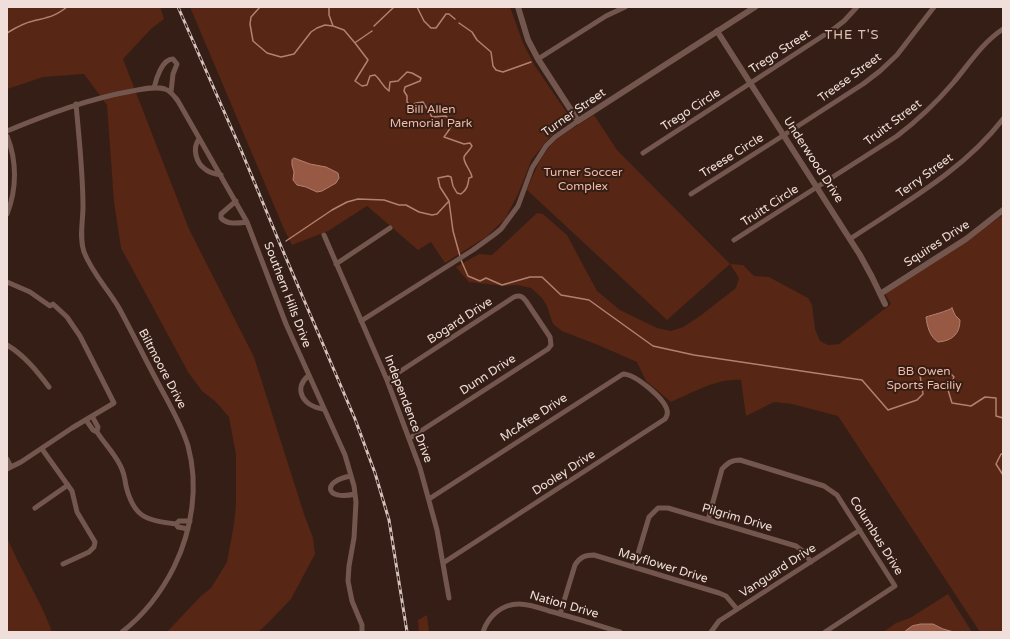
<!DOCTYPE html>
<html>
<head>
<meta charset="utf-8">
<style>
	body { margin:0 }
	#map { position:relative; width:1010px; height:639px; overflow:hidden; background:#351e15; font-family:"Varela Round",sans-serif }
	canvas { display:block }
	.frame { position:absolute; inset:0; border:8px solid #efded9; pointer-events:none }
</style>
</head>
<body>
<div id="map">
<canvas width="1010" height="639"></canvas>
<div class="frame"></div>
</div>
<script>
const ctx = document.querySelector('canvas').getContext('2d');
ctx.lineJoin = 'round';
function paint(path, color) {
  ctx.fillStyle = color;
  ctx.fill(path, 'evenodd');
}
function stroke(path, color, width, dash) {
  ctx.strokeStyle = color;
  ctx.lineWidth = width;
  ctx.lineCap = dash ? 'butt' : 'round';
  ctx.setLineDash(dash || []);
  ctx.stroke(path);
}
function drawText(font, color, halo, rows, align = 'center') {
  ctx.font = font + ' "Varela Round",sans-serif';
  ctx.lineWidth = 4;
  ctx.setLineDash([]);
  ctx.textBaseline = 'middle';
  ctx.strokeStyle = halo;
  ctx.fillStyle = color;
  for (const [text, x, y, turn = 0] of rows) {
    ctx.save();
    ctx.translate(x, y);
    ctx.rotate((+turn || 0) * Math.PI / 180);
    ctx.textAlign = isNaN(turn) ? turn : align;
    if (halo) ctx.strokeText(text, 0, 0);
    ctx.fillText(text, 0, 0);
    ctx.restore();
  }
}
const green = new Path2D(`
	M7,7H160L164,19L151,29L123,59L189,229L254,357L304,514L313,538L315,554L291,599L266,625L258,632H167L200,597L211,588L227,562L234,524L236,505V455L229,417L216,402L202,391L188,372L121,248L114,202L107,105L84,74L43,77L7,89Z
	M190,7H510L523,43L535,66L571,119L550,137L532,159L518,194L505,219L486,237L445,263L431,242L418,250L367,206L328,231L292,245L284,229Z
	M594,115L617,150L730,264L743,265L754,276L769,277L808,298L812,305L815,329L820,341L828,345L839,344L891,304L885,294L1003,215V632H980L838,416L792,404L774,402L746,416L741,380C717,378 692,393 671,402L646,381L637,362L598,345L562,331L553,324L547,306L542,298L531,288L517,285L505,286L469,282L456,267L479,254L492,255L537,213L543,214L567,235L576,252L597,291L620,310L657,328L671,331L683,327L700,316L736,288L739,278L730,264L667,320L527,190C534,172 542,152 557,139C568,130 582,123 594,115Z
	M7,537C20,570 40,598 52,632H7Z
	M948,594L972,632H883L896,623L910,618Z
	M427,615L429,632H419L418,620Z`);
const water = new Path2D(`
	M294,158L310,164L326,167L338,173L339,178L336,183L322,191L317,192L306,187L297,185L293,180L294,172L292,165V160Z
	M952,308L955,315L960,320C960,334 952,341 938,342C930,337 927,326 926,317C932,315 948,311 952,308Z
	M921,624H933L943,629L954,632H904L912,626Z`);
const stream = new Path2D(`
	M260,7L251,17L250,24L253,41L267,53L281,57L294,54L311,32L317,28L325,25L333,26
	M329,7V15L333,26L344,30L355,43L368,60L355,81L362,86L367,85L370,76L375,75C381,80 382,86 389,91L390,82L398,81L407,72L412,73L421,78L420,81L405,87L404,91L407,96V102L411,106L416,103L423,102L432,117L446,116C455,126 450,128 444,137L464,144L470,143L472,146C470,150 465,154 464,157C463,163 471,170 472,177L469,178C468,185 467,190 461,194L457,193L453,186L451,177L448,176L438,178L440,187L449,201L453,231L460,256
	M417,7L424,21L431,28H436L446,14H449L455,19
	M459,23L472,32L477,40L491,52L493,66L496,70L503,72L531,62
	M374,26L394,7
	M7,33C15,28 24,23 33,21C49,17 54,17 67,7
	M356,42L372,31
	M286,241L332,210L347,202L358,199L384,200L399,205H406L419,212L432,215L437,214L449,201
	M461,260L468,276L480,281L486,278L502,285L530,277H542L561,295L589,300L653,346L694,355L862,380L888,410L917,400L923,394L920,375L928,372L948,371L954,377L948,390L952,403L971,406L985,397L996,398V416L1003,418
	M1003,454H1001L996,464L1003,475`);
const minor = new Path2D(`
	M538,59L606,16L625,7
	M154,88C156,79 162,59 173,59L177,64L173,74L171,92
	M76,104C79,138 83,173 83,207C83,221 79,238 84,252C92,273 108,289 119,308C132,332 144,357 157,381C168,402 181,423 188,446C199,486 192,530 174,567C161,593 145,614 122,632
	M7,131C48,114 88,99 132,91C142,89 155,86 165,89C171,91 174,96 178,101L247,222L286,324L345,455L354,486L356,502L354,538L349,566L348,581L352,601L362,625V632
	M7,136C17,161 17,189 7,214
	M199,139C192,148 196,163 205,169C209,173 215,174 221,175
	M643,153L835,28L844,21L857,7
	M691,194L784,135L863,84L880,71L897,55L934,7
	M236,201L221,214V218C227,225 239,223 247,222
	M324,235L387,380L420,468L437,530L449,598
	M850,239C904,203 963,171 1003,119
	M734,240L897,136C918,120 936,103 953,83C969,64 982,43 1003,29
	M336,264L390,228
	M7,282L30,292L50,306L53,304L67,317L80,336L114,403L72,428L21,462L7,469
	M361,321L473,250L495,234L501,229L518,206L532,168L546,146L555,137L578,121
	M7,345C24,355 37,371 49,387
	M308,376C292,390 305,407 323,409
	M387,380L514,297C520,295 522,296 526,301L550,337L551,345L548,349L410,438
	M92,416L98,427L97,432
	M86,420L93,430L97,432C104,443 114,453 120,465C124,472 125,479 126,486C134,518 146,520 176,524L178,527L188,529
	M42,449L72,491L77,512L95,542L94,547L89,552L63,564
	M7,459L11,467
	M351,476C321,481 325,501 355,494
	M429,499L623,374C635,374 664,398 667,410C668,413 667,416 665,419L443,563
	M35,508L68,485
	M708,520L722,469C728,463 731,460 740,460L824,486L837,495L895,586L825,632
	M176,524L179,521H190
	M634,567L649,517L658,508H668L796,546L804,552L811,562
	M560,614L575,565C580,557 585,555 594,555L719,593L726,596L737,609
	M483,632C488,616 502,604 519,604C529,604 540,608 549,611C573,617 596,625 620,632
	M711,632L719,621L860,530`);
const tertiary = new Path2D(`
	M518,7L528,40L538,59L578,121L755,7
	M717,31L860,255L872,277L885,304
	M880,294L966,239L1003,210`);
const rail = new Path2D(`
	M178,7L241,150L280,244L355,419L375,473L389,520L407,632`);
const streetNames = [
	["Trego Street",780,52,-33],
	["Treese Street",850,78,-36],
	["Trego Circle",691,110,-33],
	["Turner Street",574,113,-35],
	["Truitt Street",893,123,-37],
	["Treese Circle",732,156,-32],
	["Underwood Drive",813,160,57],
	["Terry Street",925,176,-36],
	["Truitt Circle",770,206,-33],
	["Squires Drive",937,244,-33],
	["Southern Hills Drive",287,295,69],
	["Bogard Drive",460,321,-33],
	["Biltmoore Drive",162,369,62],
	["Dunn Drive",488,375,-33],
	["Independence Drive",408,409,69],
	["McAfee Drive",534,418,-33],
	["Dooley Drive",564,473,-33],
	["Pilgrim Drive",737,518,16],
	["Columbus Drive",876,536,58],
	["Mayflower Drive",663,566,17],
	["Vanguard Drive",778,571,-33],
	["Nation Drive",564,605,16]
];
const parkNames = [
	["Bill Allen",431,110],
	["Memorial Park",431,124],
	["Turner Soccer",583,173],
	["Complex",583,187],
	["BB Owen",924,372],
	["Sports Faciliy",924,386]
];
const neighbourhoodNames = [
	["THE T'S",852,36]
];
paint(green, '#572614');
paint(water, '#985944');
stroke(water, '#b28171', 1);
stroke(stream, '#b28171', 1.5);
stroke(minor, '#73574e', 5);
stroke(tertiary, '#73574e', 6);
stroke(rail, '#d3c1bb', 3);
stroke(rail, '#351e15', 1.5, [4.5]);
drawText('12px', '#efded9', '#351e15', streetNames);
drawText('12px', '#f3baa7', '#351e15', parkNames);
ctx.letterSpacing = '1px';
drawText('13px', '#e2c2b7', '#351e15', neighbourhoodNames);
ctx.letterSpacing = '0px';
</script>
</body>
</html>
